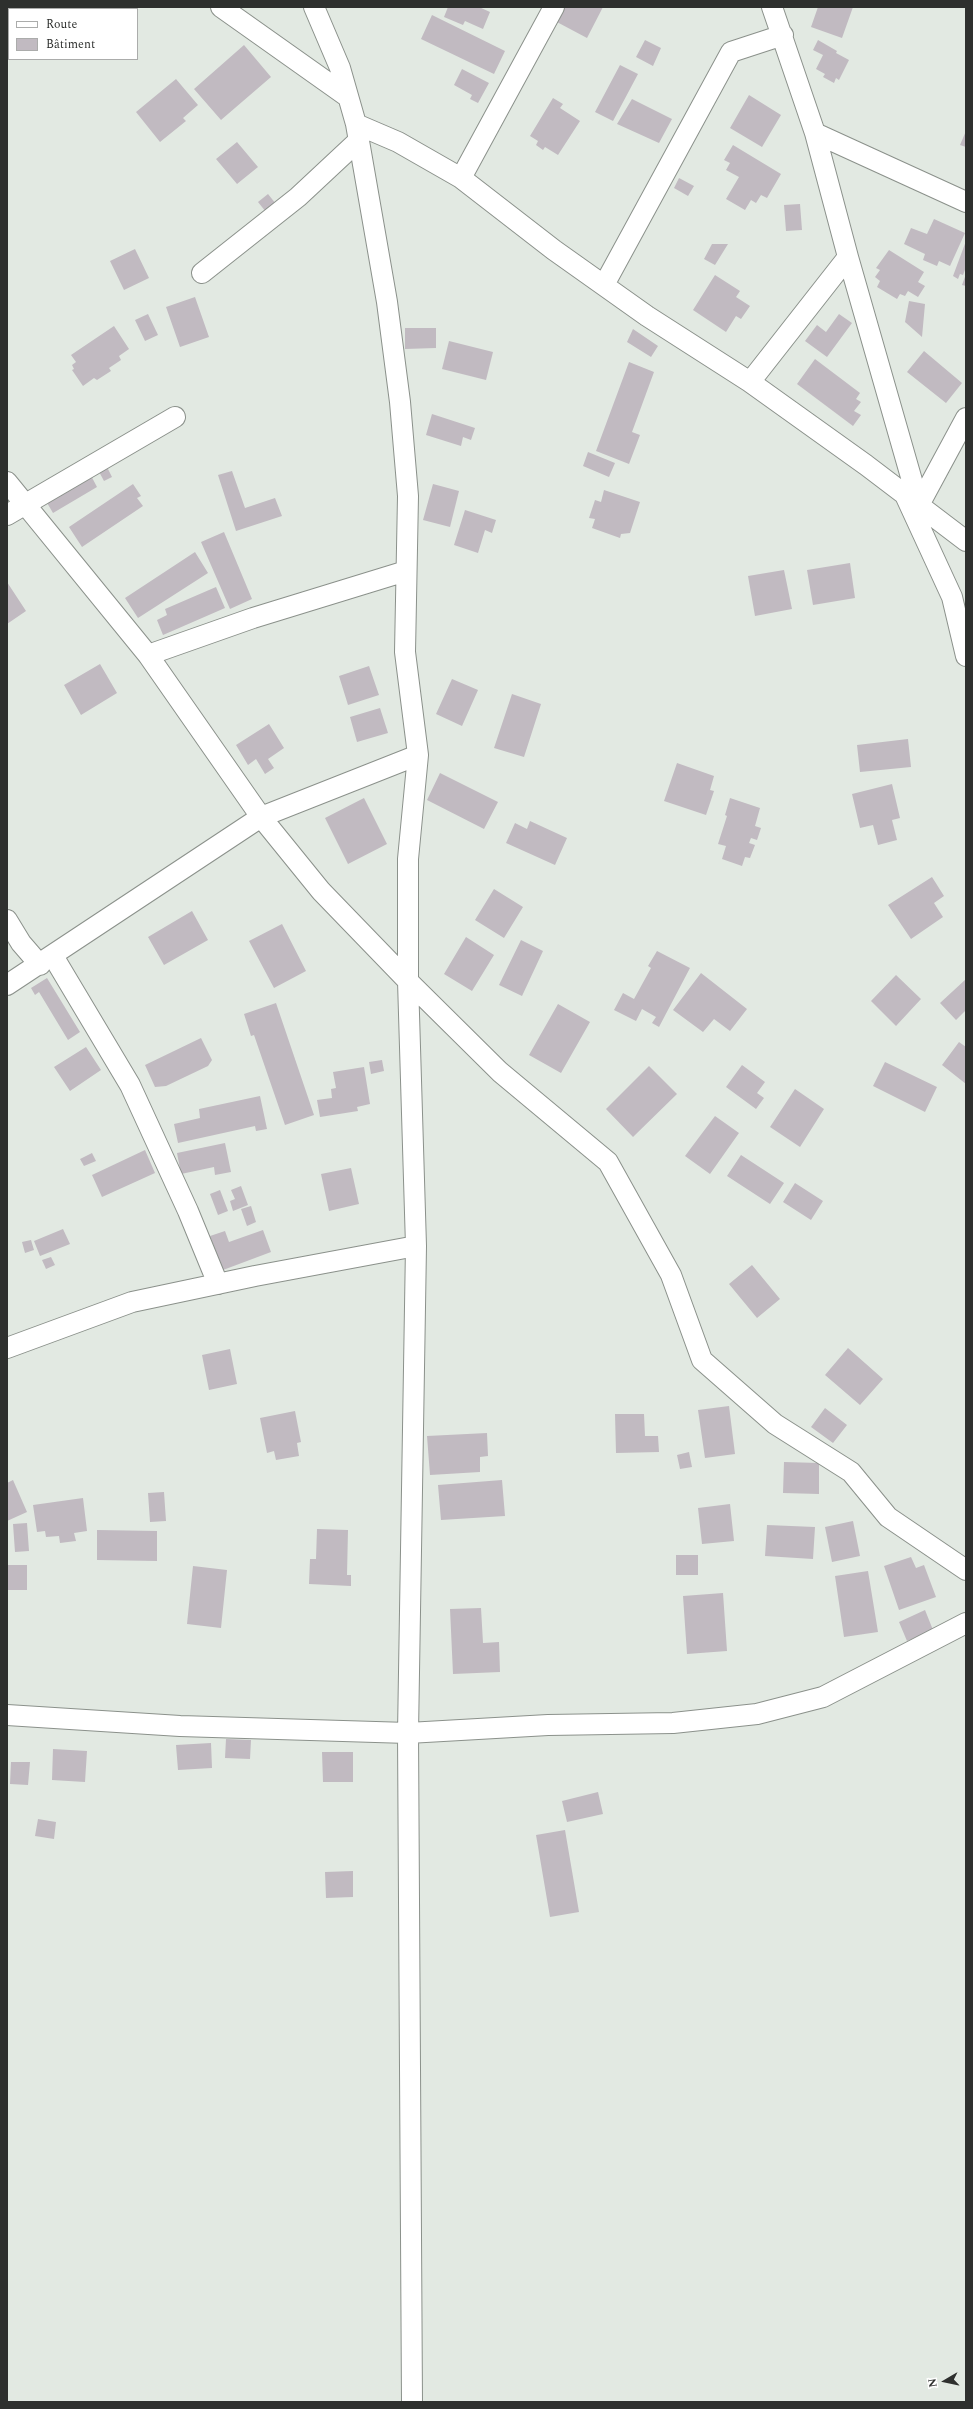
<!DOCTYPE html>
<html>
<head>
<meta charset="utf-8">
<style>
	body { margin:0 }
	#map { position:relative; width:973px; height:2409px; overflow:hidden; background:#e2e9e2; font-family:Spectral,serif }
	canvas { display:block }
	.frame { position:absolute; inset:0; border:8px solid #2e302e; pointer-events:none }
	.legend { position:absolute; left:8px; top:8px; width:130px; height:52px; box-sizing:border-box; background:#fff; border:1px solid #abacab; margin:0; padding:5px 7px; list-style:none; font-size:12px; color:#2e302e }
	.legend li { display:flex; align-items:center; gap:8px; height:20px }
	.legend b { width:20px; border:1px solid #abacab }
	.north { position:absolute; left:925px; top:2361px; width:40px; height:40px; -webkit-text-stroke:3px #fff; paint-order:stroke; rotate:261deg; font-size:11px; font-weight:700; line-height:16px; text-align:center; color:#2e302e }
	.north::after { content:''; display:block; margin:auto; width:14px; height:18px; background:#2e302e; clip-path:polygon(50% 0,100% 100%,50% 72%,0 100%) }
</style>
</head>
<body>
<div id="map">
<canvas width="973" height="2409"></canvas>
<div class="frame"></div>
<ul class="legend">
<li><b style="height:5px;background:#fff"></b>Route</li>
<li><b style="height:11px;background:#c1bac1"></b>Bâtiment</li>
</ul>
<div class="north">N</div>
</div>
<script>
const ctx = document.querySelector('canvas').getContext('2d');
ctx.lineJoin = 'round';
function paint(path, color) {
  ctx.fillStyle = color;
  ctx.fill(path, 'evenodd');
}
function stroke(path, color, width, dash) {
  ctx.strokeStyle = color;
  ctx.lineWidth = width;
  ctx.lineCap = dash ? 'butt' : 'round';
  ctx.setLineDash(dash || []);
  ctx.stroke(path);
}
const building = new Path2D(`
	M24,7H97L95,9H22Z
	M448,7H479L490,12L483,29L465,21L463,25L444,17Z
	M562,7H603L587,38L555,21Z
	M818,7H853L842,38L811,27Z
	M432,15L505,51L494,74L421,39Z
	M645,40L661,48L653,66L636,57Z
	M818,40L837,51L836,53L849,60L839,80L836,78L834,83L823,77L825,74L816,69L823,55L813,50Z
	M244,45L271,77L221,120L194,89Z
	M620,65L638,74L613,121L595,112Z
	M462,69L489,83L478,103L470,99L472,95L454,85Z
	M176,79L198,105L183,118L186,121L160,142L136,112Z
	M749,95L781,115L762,147L730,128Z
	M553,98L563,104L560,108L580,121L558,155L545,147L543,150L536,145L538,141L530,136Z
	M632,99L672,119L659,143L617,124Z
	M966,131V147L960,145Z
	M237,142L258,167L237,184L216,159Z
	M733,145L781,174L767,198L761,195L756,203L751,200L745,210L726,199L739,177L726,170L730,163L724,160Z
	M679,178L694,186L688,196L674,188Z
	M268,194L276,204L266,212L258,202Z
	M800,204L802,230L786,231L784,205Z
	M934,219L965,233L950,266L939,261L937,266L923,260L925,254L904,244L911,228L927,234Z
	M966,241V267L963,275L960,274L958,279L953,276Z
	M712,244H728L715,265L704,259Z
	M135,249L149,278L124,290L110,261Z
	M889,250L924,272L918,282L925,286L918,297L908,291L905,296L900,294L897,299L877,287L880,281L875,277L880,270L876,268Z
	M966,274V286L962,285Z
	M715,275L740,291L736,297L750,306L741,319L736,316L726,332L693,310Z
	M195,297L209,337L180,347L166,307Z
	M909,301L925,304L922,337L905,322Z
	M148,314L158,335L145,341L135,320Z
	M839,314L852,323L827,357L805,341L817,325L826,332Z
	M114,326L129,349L119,356L121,360L109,368L111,371L97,380L94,378L83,386L72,370L74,369L72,365L76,362L71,355Z
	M405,328H436V348L405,349Z
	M633,329L658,346L651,357L627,342Z
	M449,341L493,352L486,380L442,369Z
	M924,351L962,383L946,403L907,372Z
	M815,359L860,393L856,399L861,402L854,411L861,415L853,426L797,384Z
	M629,362L654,372L632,432L640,435L629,464L596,451Z
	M432,414L475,428L471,440L463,437L461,446L426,435Z
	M588,452L615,463L609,477L583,466Z
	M105,463L112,477L104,481L97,468Z
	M88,470L97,487L53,513L43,496Z
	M232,471L245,508L275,498L282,516L236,531L218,475Z
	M133,484L141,496L137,498L143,506L82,547L69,527Z
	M433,484L459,491L450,527L423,520Z
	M604,490L640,502L630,533L621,534L620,538L592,528L595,519L589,518L595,500L601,502Z
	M465,510L496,520L492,533L485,530L478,553L454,545Z
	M224,532L252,599L230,609L201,542Z
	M195,552L208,573L138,618L125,598Z
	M850,563L855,598L813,605L807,570Z
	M784,570L792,609L755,616L748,576Z
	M7,582L26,611L7,624Z
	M216,587L225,608L163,635L157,620L167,615L165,609Z
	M100,664L117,693L81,715L64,685Z
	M369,666L379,695L348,705L339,676Z
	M452,679L478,690L462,726L436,714Z
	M512,694L541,704L524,757L494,748Z
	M380,708L388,733L357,742L350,717Z
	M269,724L284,748L268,759L274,768L265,774L256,759L248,765L236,745Z
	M908,739L911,767L860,772L857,745Z
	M677,763L714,776L710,790L714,791L706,815L664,801Z
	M440,773L498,802L484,829L427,800Z
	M892,784L900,818L892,820L897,840L878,845L873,825L860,828L852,794Z
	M364,798L387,844L348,864L325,818Z
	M730,798L760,808L755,826L761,828L757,840L751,838L749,843L755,845L750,858L745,857L742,866L722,859L726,846L718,844L727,816L725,815Z
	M530,821L567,838L555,865L506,843L515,823L527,829Z
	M932,877L944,896L934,903L943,917L911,939L888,905Z
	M494,889L523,907L504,938L475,920Z
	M192,911L208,940L164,965L148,937Z
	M282,924L306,971L274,988L249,941Z
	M466,937L494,955L472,991L444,974Z
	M521,940L543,951L522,996L499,985Z
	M657,951L690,968L659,1027L652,1023L656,1017L642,1009L636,1021L614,1010L623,993L634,999L651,968L648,966Z
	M701,973L747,1009L730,1031L714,1019L703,1032L673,1010Z
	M896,975L921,999L896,1026L871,1001Z
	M47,978L80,1032L68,1040L39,992L35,995L31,988Z
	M966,979V1010L956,1020L940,1003Z
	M276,1003L314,1115L285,1125L254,1035L251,1036L244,1014Z
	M558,1004L590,1022L561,1073L529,1055Z
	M201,1038L212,1060L208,1066L166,1086L155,1087L145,1065Z
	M959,1042L966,1047V1084L942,1065Z
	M86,1047L101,1070L70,1091L54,1067Z
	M382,1060L384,1071L371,1074L369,1062Z
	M885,1062L937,1087L925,1112L873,1086Z
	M742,1065L765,1082L757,1093L764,1098L756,1109L726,1087Z
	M649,1066L677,1094L633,1137L606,1109Z
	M364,1067L370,1104L357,1107L358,1111L320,1117L317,1100L332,1098L331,1089L336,1088L333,1072Z
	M795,1089L824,1109L800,1147L770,1127Z
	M260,1096L267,1129L256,1131L255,1126L178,1143L174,1124L200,1118L199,1109Z
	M715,1116L739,1133L710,1174L685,1156Z
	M225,1143L231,1172L215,1175L214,1167L181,1174L177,1153Z
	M145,1150L155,1173L102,1197L92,1175Z
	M92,1153L96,1161L84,1166L80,1159Z
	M741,1155L784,1183L770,1204L727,1176Z
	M351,1168L359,1204L329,1211L321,1174Z
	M795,1183L823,1201L811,1220L783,1202Z
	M241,1186L248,1205L233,1211L230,1201L235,1199L231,1190Z
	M220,1190L228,1211L218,1215L210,1194Z
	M251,1206L256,1222L247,1226L241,1209Z
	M63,1229L70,1244L40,1256L34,1241Z
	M263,1230L271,1252L223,1270L210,1236L225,1231L229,1242Z
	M31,1240L34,1250L25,1253L22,1242Z
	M51,1257L55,1265L46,1269L42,1260Z
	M752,1265L780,1299L757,1318L729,1284Z
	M848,1348L883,1379L860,1405L825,1375Z
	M230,1349L237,1384L209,1390L202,1355Z
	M729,1406L735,1454L705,1458L698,1410Z
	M825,1408L847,1425L833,1443L811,1427Z
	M295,1411L301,1442L297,1443L299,1456L276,1460L274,1451L267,1453L260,1418Z
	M615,1414H644L645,1436H658L659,1452L616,1453Z
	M487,1433L488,1456L480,1457V1472L430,1475L427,1436Z
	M689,1452L692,1467L680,1469L677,1455Z
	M784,1462L819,1463V1494L783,1493Z
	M13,1480L27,1512L7,1521V1483Z
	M502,1480L505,1516L441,1520L438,1485Z
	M164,1492L166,1521L150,1522L148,1493Z
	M83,1498L87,1531L74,1533L76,1541L60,1543L59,1536L46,1537L45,1531L37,1532L33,1505Z
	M730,1504L734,1541L702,1544L698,1508Z
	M853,1521L860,1556L832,1562L825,1527Z
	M27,1523L29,1551L15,1552L13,1524Z
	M767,1525L815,1527L813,1559L765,1556Z
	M317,1529L348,1530L347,1575H351V1586L309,1584L310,1559H316Z
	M97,1530L157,1531V1561L97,1560Z
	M676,1555H698V1575H676Z
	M911,1557L916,1568L924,1565L936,1597L899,1610L884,1566Z
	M7,1565H27V1590H7Z
	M193,1566L227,1570L221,1628L187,1624Z
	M868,1571L878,1632L844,1637L835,1576Z
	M723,1593L727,1651L687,1654L683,1596Z
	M481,1608L483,1643L499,1642L500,1672L453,1674L450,1609Z
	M925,1610L933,1630L907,1641L899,1622Z
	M226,1739L251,1740L250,1759L225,1758Z
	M211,1743L212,1768L178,1770L176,1745Z
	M53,1749L87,1751L85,1782L52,1780Z
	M322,1752H353V1782H323Z
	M11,1762H30L28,1785L10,1784Z
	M598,1792L603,1814L567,1822L562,1801Z
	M38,1819L56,1822L54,1839L35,1836Z
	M565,1830L579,1912L550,1917L536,1835Z
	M353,1871V1897L326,1898L325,1872Z`);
const minor = new Path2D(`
	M221,7L348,97
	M314,7L340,68L356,124L387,302L400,402L408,496L405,652L418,755L408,859V981L416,1246L408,1733L412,2402
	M772,7L815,133L848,257L919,505
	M356,124L398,142L461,178L554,250L647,316L750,382L866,465L966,541
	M815,133L966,202
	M461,178L554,7
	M202,273L298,197L358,141
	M604,285L731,52L783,35
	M750,382L848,257
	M7,482L148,655L261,817L321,891L408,981L500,1072L608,1162L671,1275L702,1360L775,1424L851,1472L888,1517L966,1570
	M905,495L952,597L966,656
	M919,505L966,418
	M7,515L175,417
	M148,655L253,618L406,571
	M7,920L21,943L40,965
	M53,956L130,1085L188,1211L218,1284
	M7,985L261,817L418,755
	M7,1348L132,1302L255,1276L416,1246
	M7,1715L180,1726L408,1733L548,1725L673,1723L757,1714L823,1697L966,1623`);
paint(building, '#c1bac1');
stroke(minor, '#8b918b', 22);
stroke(minor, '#fff', 20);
</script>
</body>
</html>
